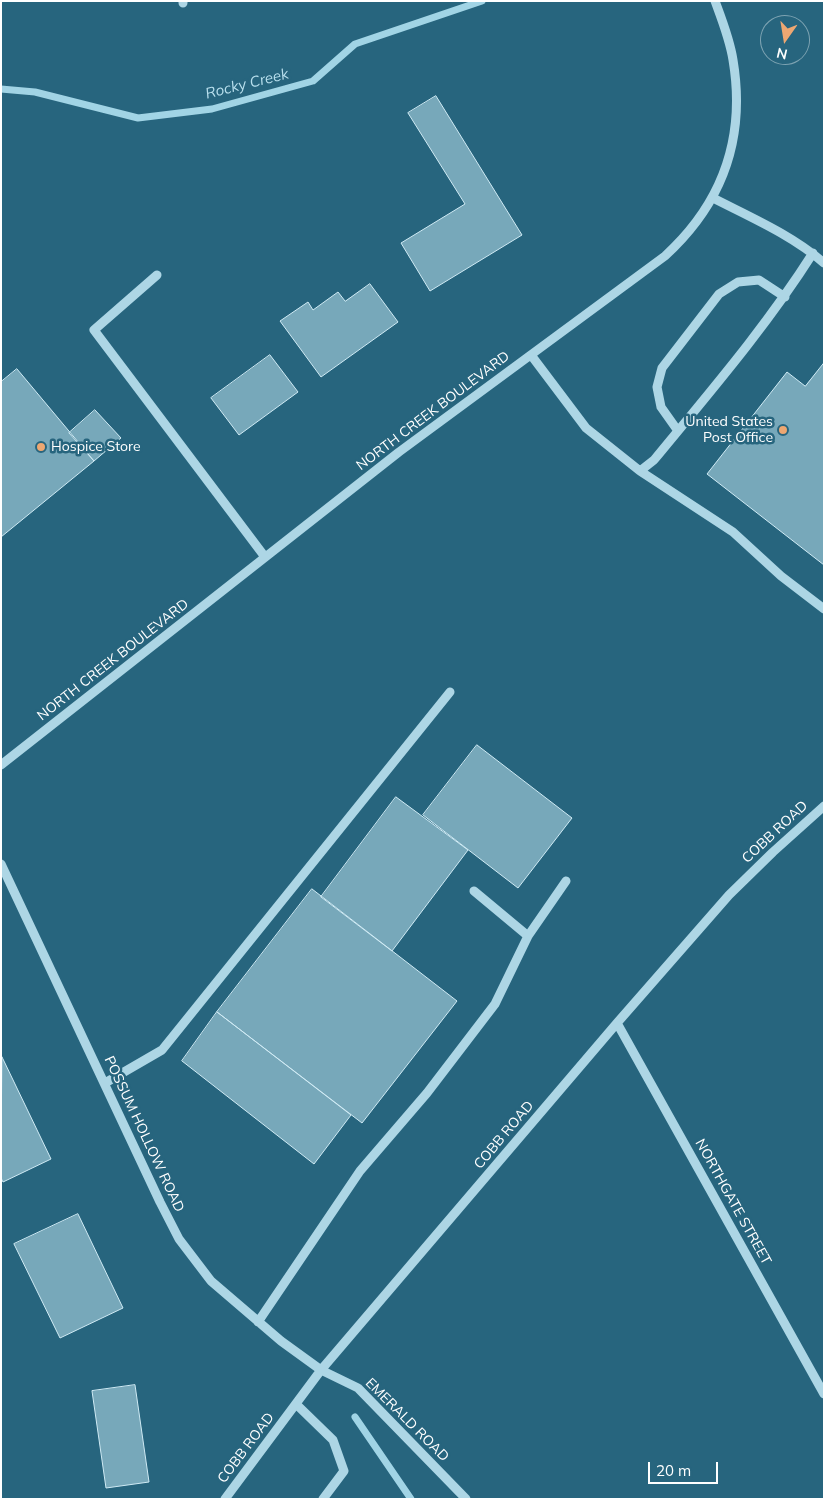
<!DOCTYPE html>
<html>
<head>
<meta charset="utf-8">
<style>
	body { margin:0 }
	#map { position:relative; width:825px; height:1500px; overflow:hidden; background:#27657e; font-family:Mulish,sans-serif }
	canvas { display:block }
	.frame { position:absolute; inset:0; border:2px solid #fff; pointer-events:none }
	.north { position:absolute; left:760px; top:15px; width:50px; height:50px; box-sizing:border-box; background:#27657e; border:1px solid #7da3b2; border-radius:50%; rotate:193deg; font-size:14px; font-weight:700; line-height:20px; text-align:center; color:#fff }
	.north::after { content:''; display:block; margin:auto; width:18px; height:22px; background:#eda772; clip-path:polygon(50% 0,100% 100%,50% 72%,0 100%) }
	.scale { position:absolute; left:648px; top:1462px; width:70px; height:22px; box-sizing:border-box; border:2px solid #fff; border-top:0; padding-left:6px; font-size:15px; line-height:18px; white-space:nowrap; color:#fff; -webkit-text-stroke:4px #27657e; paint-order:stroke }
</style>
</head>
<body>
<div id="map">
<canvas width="825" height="1500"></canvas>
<div class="frame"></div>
<div class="north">N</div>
<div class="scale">20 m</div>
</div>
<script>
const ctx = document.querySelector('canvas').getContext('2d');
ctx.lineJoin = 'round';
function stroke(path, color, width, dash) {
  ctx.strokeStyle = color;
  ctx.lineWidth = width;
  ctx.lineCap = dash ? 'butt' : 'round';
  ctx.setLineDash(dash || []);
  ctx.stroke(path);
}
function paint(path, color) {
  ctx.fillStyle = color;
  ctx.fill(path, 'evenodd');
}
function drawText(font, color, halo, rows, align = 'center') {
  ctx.font = font + ' Mulish,sans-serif';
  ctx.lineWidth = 5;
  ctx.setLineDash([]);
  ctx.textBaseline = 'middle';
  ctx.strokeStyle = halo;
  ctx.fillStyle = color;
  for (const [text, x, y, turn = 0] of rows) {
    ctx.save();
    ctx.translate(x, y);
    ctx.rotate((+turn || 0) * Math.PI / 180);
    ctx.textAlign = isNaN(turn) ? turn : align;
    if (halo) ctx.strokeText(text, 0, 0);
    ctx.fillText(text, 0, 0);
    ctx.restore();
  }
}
const stream = new Path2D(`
	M1,89L35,92L138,118L212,109L313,81L355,44L482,1
	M355,1417L411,1499`);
const building = new Path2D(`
	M436,96L522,235L430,291L401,243L465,204L408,113Z
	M370,284L398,322L321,377L280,321L308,302L313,310L338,292L345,301Z
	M270,355L298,392L239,435L211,398Z
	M824,363V565L707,474L787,372L805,386Z
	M17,369L94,461L1,537V382Z
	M95,410L121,438L94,461L69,433Z
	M477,745L572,818L518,888L423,815Z
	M396,797L468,850L392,951L321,897Z
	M312,889L457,1001L362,1123L217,1012Z
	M217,1012L351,1115L314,1164L182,1061Z
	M2,1057L51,1159L3,1182L1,1178Z
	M78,1214L123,1308L60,1338L14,1244Z
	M135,1385L149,1482L106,1488L92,1391Z`);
const minor = new Path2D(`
	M183,1V3
	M713,198C750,217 792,235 824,263
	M157,275L94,330L265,557
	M531,355L586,428L640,471L654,460C709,393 766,327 813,253
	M678,431L661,407L657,387L662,368L719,294L738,282L759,280L785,297
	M640,471L733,532L781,576L824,609
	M1,765L399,452L665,256C723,203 746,138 733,60C730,40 722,20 715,1
	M1,864L160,1202L179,1239L211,1281L281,1341L321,1370L358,1388L466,1499
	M474,891L528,936
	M617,1023L824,1394
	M105,1083L162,1050L450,692
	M258,1322L360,1171L427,1093L495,1004L528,936L566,881
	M296,1404L333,1440L344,1471L323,1499
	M225,1499L321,1370L617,1023L729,895L773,852L824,806`);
const markers = [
	[783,430,5,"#eda772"],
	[41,447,5,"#eda772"]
];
const streetNames = [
	["NORTH CREEK BOULEVARD",433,411,-37],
	["NORTH CREEK BOULEVARD",113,660,-38],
	["COBB ROAD",775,832,-43],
	["POSSUM HOLLOW ROAD",144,1134,65],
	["COBB ROAD",504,1135,-50],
	["NORTHGATE STREET",733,1202,61],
	["EMERALD ROAD",407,1420,45],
	["COBB ROAD",246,1448,-53]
];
const poiNames = [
	["United States",773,422],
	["Post Office",773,438],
	["Hospice Store",51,447,"left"]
];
const waterNames = [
	["Rocky Creek",247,84,-14]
];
stroke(stream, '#a1d4e5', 7);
paint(building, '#77a8ba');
stroke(building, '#cfeaf4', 1);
stroke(minor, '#add6e5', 9);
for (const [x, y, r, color] of markers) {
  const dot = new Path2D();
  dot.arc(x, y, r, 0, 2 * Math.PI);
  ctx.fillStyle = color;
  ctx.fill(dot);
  stroke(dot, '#27657e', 2);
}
drawText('14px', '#fff', '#27657e', streetNames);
drawText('14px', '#fff', '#27657e', poiNames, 'right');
drawText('italic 15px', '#b8dfed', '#27657e', waterNames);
</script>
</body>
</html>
